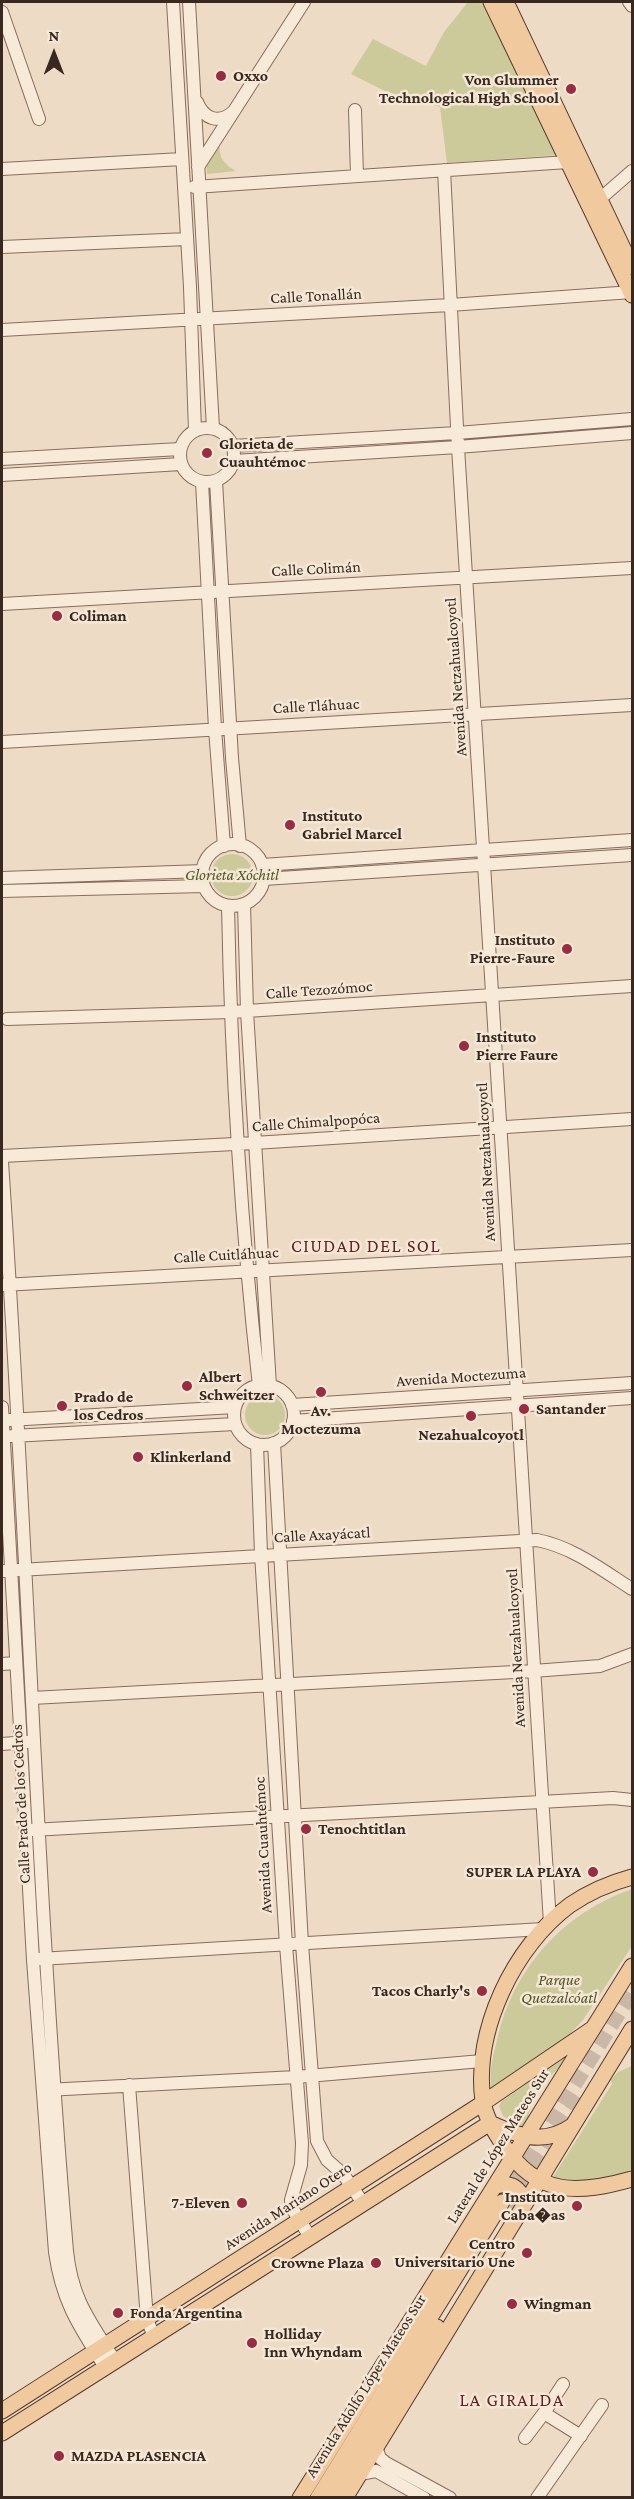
<!DOCTYPE html>
<html>
<head>
<meta charset="utf-8">
<style>
	body { margin:0 }
	#map { position:relative; width:634px; height:2499px; overflow:hidden; background:#eedbc6; font-family:"Crimson Pro",serif }
	canvas { display:block }
	.frame { position:absolute; inset:0; border:3px solid #39281f; pointer-events:none }
	.north { position:absolute; left:24px; top:24px; width:60px; height:60px; -webkit-text-stroke:4px #f5e7d6; paint-order:stroke; rotate:0deg; font-size:16px; font-weight:700; line-height:24px; text-align:center; color:#39281f }
	.north::after { content:''; display:block; margin:auto; width:21px; height:27px; background:#39281f; clip-path:polygon(50% 0,100% 100%,50% 72%,0 100%) }
</style>
</head>
<body>
<div id="map">
<canvas width="634" height="2499"></canvas>
<div class="frame"></div>
<div class="north">N</div>
</div>
<script>
const ctx = document.querySelector('canvas').getContext('2d');
ctx.lineJoin = 'round';
function paint(path, color) {
  ctx.fillStyle = color;
  ctx.fill(path, 'evenodd');
}
function stroke(path, color, width, dash) {
  ctx.strokeStyle = color;
  ctx.lineWidth = width;
  ctx.lineCap = dash ? 'butt' : 'round';
  ctx.setLineDash(dash || []);
  ctx.stroke(path);
}
function drawText(font, color, halo, rows, align = 'center') {
  ctx.font = font + ' "Crimson Pro",serif';
  ctx.lineWidth = 5;
  ctx.setLineDash([]);
  ctx.textBaseline = 'middle';
  ctx.strokeStyle = halo;
  ctx.fillStyle = color;
  for (const [text, x, y, turn = 0] of rows) {
    ctx.save();
    ctx.translate(x, y);
    ctx.rotate((+turn || 0) * Math.PI / 180);
    ctx.textAlign = isNaN(turn) ? turn : align;
    if (halo) ctx.strokeText(text, 0, 0);
    ctx.fillText(text, 0, 0);
    ctx.restore();
  }
}
const green = new Path2D(`
	M468,2H485L558,155L447,163L440,107L387,92L351,74L373,39L426,66L444,32Z
	M220,139C218,156 222,163 236,171L207,174L206,158Z
	M211 875a21 21 0 1 1 42 0a21 21 0 1 1-42 0Z
	M245 1415a20 20 0 1 1 40 0a20 20 0 1 1-40 0Z
	M632,1889V1946L583,2020L568,2036L492,2090C488,2073 493,2057 497,2040C513,1968 563,1913 632,1889Z
	M564,2058L563,2064C552,2073 534,2095 530,2109C528,2117 529,2120 523,2127L503,2116L499,2106L502,2101Z
	M632,2066V2169C606,2183 581,2187 553,2177L612,2084L611,2080L618,2072Z`);
const majorTunnel = new Path2D(`
	M502,2202L632,1992
	M511,2208L583,2091`);
const minor = new Path2D(`
	M173,2L190,287L195,431
	M189,2L213,428
	M629,2L632,6
	M2,12L39,119
	M197,102C204,119 219,125 234,111
	M355,110L357,176
	M198,167L304,2
	M2,169L182,159
	M444,170L458,447L550,1923
	M194,187L568,162
	M593,205L632,171
	M2,247L187,239
	M2,330L450,305L632,292
	M180 455a27 27 0 1 1 54 0a27 27 0 1 1-54 0Z
	M233,446L457,433L632,419
	M2,459L180,449
	M234,461L458,447L632,433
	M2,475L181,464
	M216,481L232,758L240,846
	M202,482L215,729L224,846
	M2,604L632,568
	M2,742L632,705
	M202 875a31 31 0 1 1 62 0a31 31 0 1 1-62 0Z
	M262,865L632,840
	M2,878L203,871
	M264,879L632,855
	M2,891L204,886
	M244,904L247,1011L270,1386
	M228,906C231,1066 241,1226 259,1386
	M7,1019L231,1012L632,986
	M2,1156L254,1143L632,1119
	M2,1162C27,1525 36,1889 67,2251C72,2300 90,2321 115,2361
	M3,1285L632,1250
	M234 1415a30 30 0 1 1 60 0a30 30 0 1 1-60 0Z
	M292,1405L632,1383
	M2,1407L33,1960L55,2252C62,2302 79,2326 105,2367
	M8,1420L235,1407
	M293,1421L632,1398
	M12,1436L235,1424
	M274,1443L302,1944L317,2141L327,2160L343,2174L363,2203
	M257,1444L261,1554L286,1945L302,2143L301,2165L291,2200L292,2208L310,2237
	M2,1571L537,1540C573,1547 602,1570 632,1589
	M2,1664L16,1663
	M32,1698L533,1671L600,1666L632,1654
	M2,1744L27,1742
	M32,1830L613,1798L632,1800
	M39,1959L543,1929
	M129,2085L147,2319L154,2337
	M46,2090L296,2077L482,2061
	M544,2413L563,2384
	M525,2438L544,2413L581,2436
	M376,2447L380,2458L386,2463L450,2498
	M360,2474L376,2471L424,2498
	M537,2498L602,2405`);
const major = new Path2D(`
	M491,2L632,295
	M506,2L632,267
	M632,1877C610,1883 589,1892 570,1905C514,1946 473,2031 483,2101C485,2117 495,2133 504,2146C538,2197 579,2194 632,2179
	M494,2187C510,2180 521,2188 525,2204
	M2,2411L483,2103L592,2029
	M2,2433L490,2123C519,2136 543,2146 572,2126
	M300,2498L632,1966
	M318,2498L502,2202
	M331,2498L437,2327
	M345,2498L632,2029`);
const markers = [
	[221,76,6,"#972d40"],
	[571,89,6,"#972d40"],
	[207,453,6,"#972d40"],
	[57,616,6,"#972d40"],
	[290,825,6,"#972d40"],
	[567,949,6,"#972d40"],
	[464,1046,6,"#972d40"],
	[187,1386,6,"#972d40"],
	[321,1392,6,"#972d40"],
	[62,1406,6,"#972d40"],
	[524,1409,6,"#972d40"],
	[471,1416,6,"#972d40"],
	[138,1457,6,"#972d40"],
	[306,1829,6,"#972d40"],
	[593,1872,6,"#972d40"],
	[482,1991,6,"#972d40"],
	[242,2203,6,"#972d40"],
	[577,2206,6,"#972d40"],
	[527,2253,6,"#972d40"],
	[376,2263,6,"#972d40"],
	[512,2304,6,"#972d40"],
	[118,2313,6,"#972d40"],
	[252,2343,6,"#972d40"],
	[59,2456,6,"#972d40"]
];
const poiNames = [
	["Oxxo",233,76],
	["Von Glummer",559,80,"right"],
	["Technological High School",559,98,"right"],
	["Glorieta de",219,444],
	["Cuauhtémoc",219,462],
	["Coliman",69,616],
	["Instituto",302,816],
	["Gabriel Marcel",302,834],
	["Instituto",555,940,"right"],
	["Pierre-Faure",555,958,"right"],
	["Instituto",476,1037],
	["Pierre Faure",476,1055],
	["Albert",199,1377],
	["Schweitzer",199,1395],
	["Prado de",74,1397],
	["los Cedros",74,1415],
	["Santander",536,1409],
	["Av.",321,1411,"center"],
	["Moctezuma",321,1429,"center"],
	["Nezahualcoyotl",471,1435,"center"],
	["Klinkerland",150,1457],
	["Tenochtitlan",318,1829],
	["SUPER LA PLAYA",581,1872,"right"],
	["Tacos Charly's",470,1991,"right"],
	["Instituto",565,2197,"right"],
	["Caba�as",565,2215,"right"],
	["7-Eleven",230,2203,"right"],
	["Centro",515,2244,"right"],
	["Universitario Une",515,2262,"right"],
	["Crowne Plaza",364,2263,"right"],
	["Wingman",524,2304],
	["Fonda Argentina",130,2313],
	["Holliday",264,2334],
	["Inn Whyndam",264,2352],
	["MAZDA PLASENCIA",71,2456]
];
const streetNames = [
	["Calle Tonallán",316,296,-3],
	["Calle Colimán",316,569,-3],
	["Avenida Netzahualcoyotl",456,677,-94],
	["Calle Tláhuac",316,706,-3],
	["Calle Tezozómoc",319,990,-4],
	["Calle Chimalpopóca",316,1122,-4],
	["Avenida Netzahualcoyotl",486,1162,-93],
	["Calle Cuitláhuac",226,1255,-3],
	["Avenida Moctezuma",461,1377,-4],
	["Calle Axayácatl",322,1535,-3],
	["Avenida Netzahualcoyotl",516,1648,-93],
	["Calle Prado de los Cedros",21,1804,-93],
	["Avenida Cuauhtémoc",263,1845,-93],
	["Lateral de López Mateos Sur",498,2146,-58],
	["Avenida Mariano Otero",288,2206,-33],
	["Avenida Adolfo López Mateos Sur",366,2386,-58]
];
const parkNames = [
	["Glorieta Xóchitl",232,875],
	["Parque",559,1980],
	["Quetzalcóatl",559,1998]
];
const neighbourhoodNames = [
	["CIUDAD DEL SOL",366,1246],
	["LA GIRALDA",512,2400]
];
paint(green, '#ccc99a');
stroke(majorTunnel, '#cab7a5', 15, [15, 8]);
stroke(minor, '#896c5c', 14);
stroke(major, '#573b30', 17);
stroke(minor, '#f8ead9', 12);
stroke(major, '#f0c99f', 15);
for (const [x, y, r, color] of markers) {
  const dot = new Path2D();
  dot.arc(x, y, r, 0, 2 * Math.PI);
  ctx.fillStyle = color;
  ctx.fill(dot);
  stroke(dot, '#f5e7d6', 2);
}
drawText('bold 16px', '#39281f', '#f5e7d6', poiNames, 'left');
drawText('16px', '#39281f', '#f5e7d6', streetNames);
drawText('italic 16px', '#515526', '#f5e7d6', parkNames);
ctx.letterSpacing = '1.5px';
drawText('18px', '#652220', '#f5e7d6', neighbourhoodNames);
ctx.letterSpacing = '0px';
</script>
</body>
</html>
